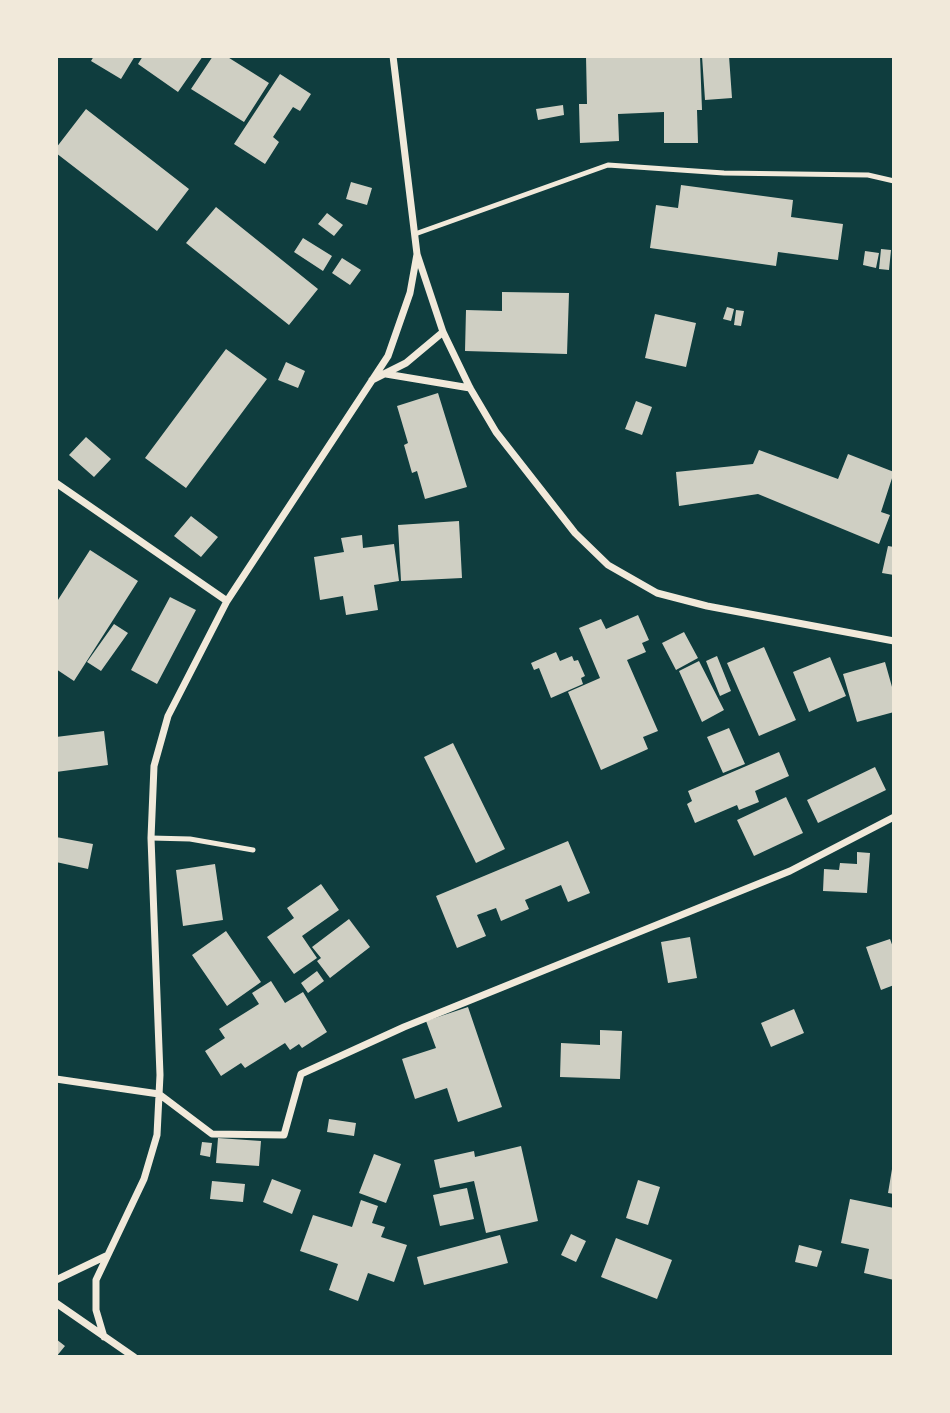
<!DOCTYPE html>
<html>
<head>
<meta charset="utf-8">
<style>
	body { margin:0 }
	#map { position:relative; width:950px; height:1413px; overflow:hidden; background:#0f3d3e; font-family:"Exo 2",sans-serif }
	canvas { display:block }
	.frame { position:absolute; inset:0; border:58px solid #f1e9da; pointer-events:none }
</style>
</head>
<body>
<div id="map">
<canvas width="950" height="1413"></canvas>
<div class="frame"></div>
</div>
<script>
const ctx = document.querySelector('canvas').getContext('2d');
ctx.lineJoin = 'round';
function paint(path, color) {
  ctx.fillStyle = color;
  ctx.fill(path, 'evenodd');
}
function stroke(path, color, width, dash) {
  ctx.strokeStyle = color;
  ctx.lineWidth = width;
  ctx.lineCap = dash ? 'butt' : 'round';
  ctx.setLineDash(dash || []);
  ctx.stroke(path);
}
const building = new Path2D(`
	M94,56H135L121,79L91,61Z
	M143,56H203L178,92L138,64Z
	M213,56H226L269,83L244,122L191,89Z
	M586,56H700L702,110H697L698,143H664V112L618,114L619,141L580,143L579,104H587Z
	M702,56H729L732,98L705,100Z
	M280,74L311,94L300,111L293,107L273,137L279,142L265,164L234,144Z
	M563,105L564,115L538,120L536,109Z
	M86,109L189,189L157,231L56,153V148Z
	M351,182L372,188L367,205L346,199Z
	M681,185L793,200L791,217L843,224L838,260L778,252L776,266L650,248L656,205L678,208Z
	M216,207L318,289L289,325L186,243Z
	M327,213L343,225L334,236L318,224Z
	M303,238L332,256L323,271L294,252Z
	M881,249L891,250L889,270L879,269Z
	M865,251L879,253L876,268L863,265Z
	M342,258L361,270L350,285L332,273Z
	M502,292L569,293L567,354L465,351L466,310L502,311Z
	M727,307L734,309L731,321L723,319Z
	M736,310L744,311L741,326L734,325Z
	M655,314L696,323L686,367L645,358Z
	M226,349L267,379L186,488L145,458Z
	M286,362L305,371L298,388L278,380Z
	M438,393L467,487L425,499L417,471L412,473L404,445L408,443L397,406Z
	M636,401L652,407L642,435L625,429Z
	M86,437L111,459L94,477L69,455Z
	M759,450L838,479L848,454L894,472L881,512L890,515L879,544L758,494L679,506L676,472L753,464Z
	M191,516L218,537L201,557L174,536Z
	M459,521L462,578L401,581L398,525Z
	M362,535L363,548L394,544L399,581L374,585L378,610L346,615L343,596L320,600L314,557L344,552L341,538Z
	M888,546L894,547V575L882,573Z
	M90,550L138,581L74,681L56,669V603Z
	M170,597L196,610L157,684L131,670Z
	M638,615L649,640L642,643L646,652L627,660L658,731L643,737L648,749L601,770L568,692L600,678L579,628L601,619L606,629Z
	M114,624L128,633L101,671L87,662Z
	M684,632L698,658L676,670L662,643Z
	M764,647L796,720L759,736L727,663Z
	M556,652L560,661L572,656L574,661L578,660L585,676L581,678L583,684L551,698L539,668L534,670L531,663Z
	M717,656L731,691L720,696L706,661Z
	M830,657L846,696L809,712L793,672Z
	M699,661L724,710L702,722L679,671Z
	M885,662L894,694V712L857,722L843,674Z
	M729,728L745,764L723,773L707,737Z
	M104,731L108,765L56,772V737Z
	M453,743L505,849L476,863L424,757Z
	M779,752L789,776L755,791L759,802L739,810L737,805L695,823L687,804L692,801L688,791Z
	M875,767L886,790L818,823L807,800Z
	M786,797L803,833L754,856L737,820Z
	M56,837L93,844L88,869L56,862Z
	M568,841L590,893L568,902L561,885L525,900L529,909L501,921L496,908L477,915L486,936L457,948L436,896Z
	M857,852L870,853L867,893L823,891L824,869L839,870L840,863L857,864Z
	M215,864L223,920L183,926L176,870Z
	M321,884L339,910L302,936L317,958L294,974L267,937L294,918L287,908Z
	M349,919L370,947L330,978L317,961L321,958L312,947Z
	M226,931L261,982L227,1006L192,955Z
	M690,937L697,978L668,983L661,942Z
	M890,939L894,950V985L881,990L866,947Z
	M317,971L324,981L308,993L301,983Z
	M271,981L285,1003L303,992L327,1032L302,1048L299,1044L290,1050L285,1043L245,1068L241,1063L221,1076L205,1051L225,1038L219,1029L259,1004L252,993Z
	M468,1007L502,1107L458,1122L447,1088L415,1099L402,1059L436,1048L426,1021Z
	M794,1009L804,1033L771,1047L761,1023Z
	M600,1030L622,1031L620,1079L560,1077L561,1043L600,1045Z
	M329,1119L356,1123L354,1136L327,1132Z
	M218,1138L261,1141L259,1166L216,1163Z
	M202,1142L212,1143L210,1157L200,1155Z
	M521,1146L538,1221L486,1233L474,1181L440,1188L434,1160L474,1151L475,1157Z
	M374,1154L401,1164L386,1203L359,1193Z
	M893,1163H894V1194L888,1193Z
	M272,1179L301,1190L292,1214L263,1202Z
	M638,1180L660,1187L648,1225L626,1218Z
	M212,1181L245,1184L243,1202L210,1199Z
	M467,1188L474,1219L440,1226L433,1195Z
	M850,1199L894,1208V1280L864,1273L869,1249L841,1243Z
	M361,1200L378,1206L372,1223L385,1227L381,1237L407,1245L394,1282L368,1273L358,1301L329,1290L338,1264L300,1251L313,1215L352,1227Z
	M571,1234L586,1241L576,1262L561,1255Z
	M500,1235L508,1263L424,1285L417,1257Z
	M616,1238L672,1260L657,1299L601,1277Z
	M799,1245L822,1251L817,1267L795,1262Z
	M56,1339L65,1346L56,1357Z`);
const service = new Path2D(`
	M415,234L608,165L724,173L868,175L894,181
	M151,838L190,839L253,850`);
const minor = new Path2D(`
	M393,56L417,254L443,332L470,388L496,432L575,533L608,565L657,593L707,606L894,641
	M386,374L470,388
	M372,380L406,363L443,332
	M56,483L227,601
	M56,1079L159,1094L212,1134L284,1135L301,1074L404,1027L790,871L894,817
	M56,1280L106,1256
	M56,1303L134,1357
	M104,1337L96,1310V1280L144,1179L157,1135L160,1075L151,838L154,766L168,716L227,601L388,356L410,293L417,254`);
paint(building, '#cfcfc3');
stroke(service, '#f1e9da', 5);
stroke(minor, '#f1e9da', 7);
</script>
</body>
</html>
